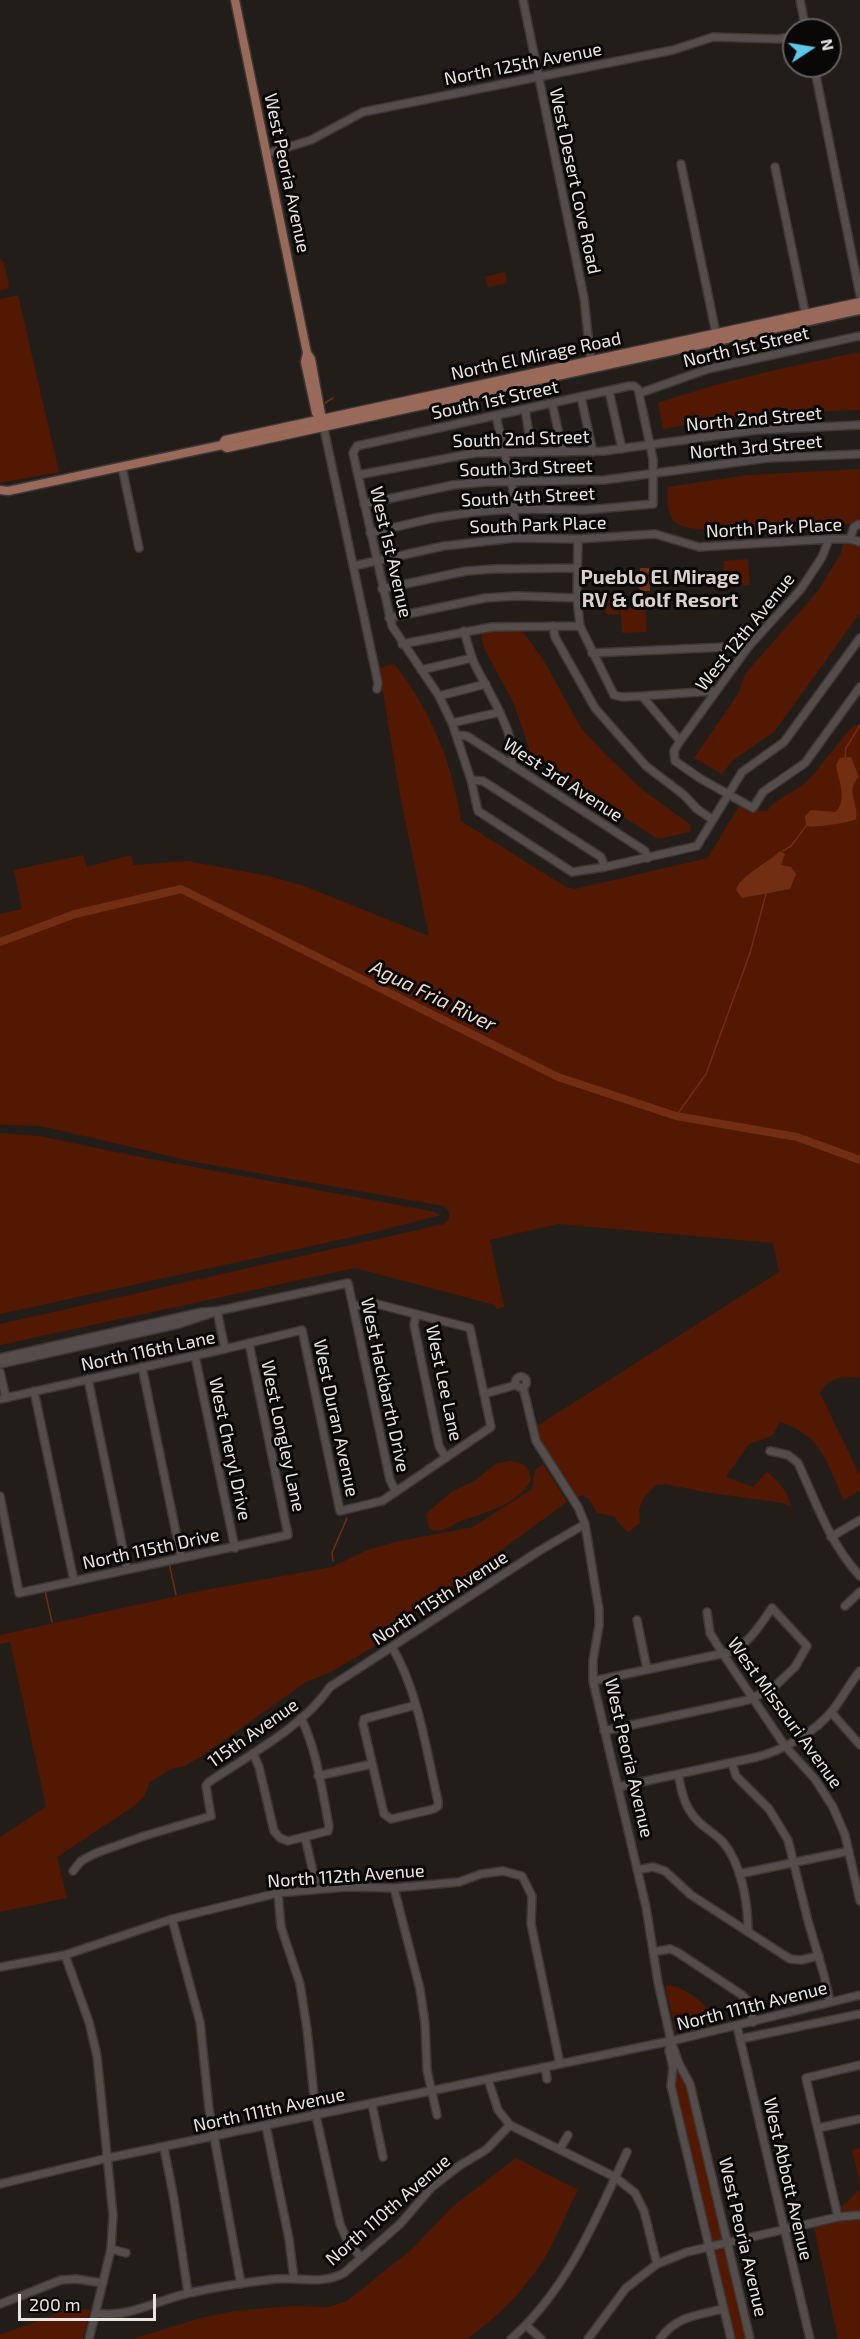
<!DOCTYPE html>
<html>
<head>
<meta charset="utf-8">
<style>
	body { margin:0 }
	#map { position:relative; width:860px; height:2339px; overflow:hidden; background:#231d1a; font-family:"Exo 2",sans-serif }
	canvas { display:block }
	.north { position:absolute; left:782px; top:18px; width:60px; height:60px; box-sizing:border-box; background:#0a0807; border:2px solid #63605f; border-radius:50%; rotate:78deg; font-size:16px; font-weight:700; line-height:24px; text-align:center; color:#e9e5e3 }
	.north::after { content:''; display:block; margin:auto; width:21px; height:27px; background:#5cc7e8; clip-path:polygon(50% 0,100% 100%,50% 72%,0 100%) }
	.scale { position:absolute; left:18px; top:2294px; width:138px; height:27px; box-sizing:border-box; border:3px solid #e9e5e3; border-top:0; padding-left:8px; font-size:18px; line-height:21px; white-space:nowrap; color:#e9e5e3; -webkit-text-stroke:4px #0a0807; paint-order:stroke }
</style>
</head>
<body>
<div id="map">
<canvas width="860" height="2339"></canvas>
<div class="north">N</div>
<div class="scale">200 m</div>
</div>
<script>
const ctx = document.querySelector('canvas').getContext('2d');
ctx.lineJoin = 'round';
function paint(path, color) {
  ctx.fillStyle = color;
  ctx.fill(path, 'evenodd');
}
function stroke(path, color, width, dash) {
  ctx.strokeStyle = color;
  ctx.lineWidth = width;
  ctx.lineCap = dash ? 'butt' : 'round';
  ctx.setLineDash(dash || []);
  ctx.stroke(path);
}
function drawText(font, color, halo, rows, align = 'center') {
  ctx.font = font + ' "Exo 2",sans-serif';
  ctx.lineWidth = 6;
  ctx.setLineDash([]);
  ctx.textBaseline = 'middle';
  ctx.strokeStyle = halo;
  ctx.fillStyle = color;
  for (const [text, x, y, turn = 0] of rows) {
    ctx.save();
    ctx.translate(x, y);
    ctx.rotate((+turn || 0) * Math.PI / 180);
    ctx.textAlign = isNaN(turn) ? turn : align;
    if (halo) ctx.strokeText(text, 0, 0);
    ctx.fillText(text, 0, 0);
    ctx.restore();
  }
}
const green = new Path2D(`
	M0,259L4,262L9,286L7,289L0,291Z
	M505,272L507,283L488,287L485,277Z
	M18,295L59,472L0,483V299Z
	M860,352V410C794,412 729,416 663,429L658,403C724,380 791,366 860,352Z
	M860,469V524H836C806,526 694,539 675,522C667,515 668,498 667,487L748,475Z
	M844,539L860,542V613L774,732L732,761L722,774L694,758L738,694L745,674L818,591L841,553Z
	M748,559L750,585L725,586L723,561Z
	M605,600H619V614H606Z
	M645,606L647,632L622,633L620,608Z
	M518,625L544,661L581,728L603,752L644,791L691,825L690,832L658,839L533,760L514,704L485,650L479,629Z
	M394,664C431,710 452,762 461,821L566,887L575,889L708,858L740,804L755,810L767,811C780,794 796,793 808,780C825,763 837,742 854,725L860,726V1378C843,1377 829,1376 820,1393L860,1476V1490L844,1500C826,1463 823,1436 780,1422L772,1436L749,1444L726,1477L753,1487L767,1472C778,1481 789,1492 791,1507L783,1503L704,1492L666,1484L656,1485L644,1497L639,1509L640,1523L629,1532L624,1529L614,1516L597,1513L589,1499L583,1495L575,1498L543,1447L537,1426L779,1272L773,1243L558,1224L490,1240L504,1307L496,1309L495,1305L355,1268L0,1345V1324L444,1224L449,1218V1212L444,1206L195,1162L41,1126L0,1125V914L22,909L14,870L83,855L87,867L131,855L134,865L187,861L269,876L304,886L429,936L399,790L379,668Z
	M0,1133L39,1136L135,1156L431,1211L441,1215L366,1234L0,1314Z
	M511,1461C525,1463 529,1466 531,1480C518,1504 488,1512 464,1520C453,1524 447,1531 434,1531L429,1528L426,1514L451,1492L474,1481L497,1463Z
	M543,1464L567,1502L446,1590C437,1607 420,1608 406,1619L405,1625L400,1631L331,1672L306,1682L203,1755L185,1766L171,1769L150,1782L144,1797L134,1806L57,1857L67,1898L0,1912V1837L46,1807L10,1642L0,1644V1635L200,1591L332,1567L367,1550L395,1542L473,1527L532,1489L535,1470Z
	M670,1985C689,1989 711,2007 718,2024L682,2032L676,2030L665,1986Z
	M676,2071H681L687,2080L723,2237L718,2241H711L673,2083Z
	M860,2148V2184L852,2150Z
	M516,2158L578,2190C566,2213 556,2240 542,2262C522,2293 497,2317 467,2339H132L201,2318L233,2311L293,2306L328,2307L347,2301L411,2250L452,2207Z
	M860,2189V2339H838L814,2227L842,2221L841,2208Z
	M723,2247L726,2249L747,2339H733L713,2251Z
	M90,2309L83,2339H0V2335L66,2310Z`);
const water = new Path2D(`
	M640,568H649V574L647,576H650V591H641L639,588Z
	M851,757L859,777C844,791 860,804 856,819C849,823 814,828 806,826L805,816L811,810L836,812C848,798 838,781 836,765L840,758Z
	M780,851L785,854L781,865L791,867L796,874L790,889L742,898L736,890C741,875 769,862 780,851Z`);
const stream = new Path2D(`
	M592,348L600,347
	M325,403L333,398
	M845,759L846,748L860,725
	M783,851L791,846L806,826
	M676,1116L706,1074L750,953L766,894
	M333,1561L332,1553L347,1518
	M169,1563L176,1595
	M45,1591L52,1622`);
const river = new Path2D(`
	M0,942L75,914L181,889L558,1077L676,1116L797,1137L860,1160`);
const minor = new Path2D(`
	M523,0L584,298L591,363
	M800,0L806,30
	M814,66L860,295
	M266,154L311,140L363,112L673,50L713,37L779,39L794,36
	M681,164L717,338
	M775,167L806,317
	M609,391L622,449
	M640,393L708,369L860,336
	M581,397L593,452
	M552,403L563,452
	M525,409L532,452
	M496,416L513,490L515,538
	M323,424L378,683L377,689
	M122,467L139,548
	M358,475L475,453L604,451L757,430L860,425
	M364,504L453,485L485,482L604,480L768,458L860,454
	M370,533L434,518L475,512L514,509L586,510L653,504V459L638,389L634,386H629L357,446L353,453L392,626L439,696L452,723L471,780L478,811L572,872L605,867L697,846L742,772L784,742L860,638
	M578,539L577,598L580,626L614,695L622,697L642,696L680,741L674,751L675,761L701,779L753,808L763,792L805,763L860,687
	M850,539L854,527L860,524
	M353,566L444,546L515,538L578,539L655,534L699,547L829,539H850L860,542
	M382,589L466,571L494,569L577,568
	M389,618L485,598L517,596L577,598
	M553,626L555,637L595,708L646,766L684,795L697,809L713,820
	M464,631C467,642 470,652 474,663C484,684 521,741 511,764
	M402,644L492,627L580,626
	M592,653L749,646
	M421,670L472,658
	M439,696L486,684
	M642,696L714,691
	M452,723L500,712
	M457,735L467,736L645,851L648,858
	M680,741L749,646L801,589L822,557L829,539
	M471,780L483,781L601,857L605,867
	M217,1311L225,1349
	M416,1314L414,1325L439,1446L446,1458
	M195,1356L235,1548
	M0,1358L202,1312L217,1311L348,1283L390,1480L396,1492
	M0,1364L179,1324L212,1313
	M142,1367L181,1557
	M0,1372L6,1398
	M515.5 1382a5.5 5.5 0 1 1 11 0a5.5 5.5 0 1 1-11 0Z
	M88,1379L127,1569
	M523,1387L536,1441L578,1507L585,1524L599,1610V1626L593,1660V1681L646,1907L658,1982L671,2041L679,2064L690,2084L750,2339
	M34,1391L74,1581
	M484,1394L516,1385
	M0,1399L225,1349L302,1330L340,1511L382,1501L491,1427L470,1328L377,1304L353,1306
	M770,1451L788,1455L798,1463C816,1502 830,1544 860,1576
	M0,1496L19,1593L288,1535L249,1343
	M831,1537L860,1520
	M845,1606L860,1592
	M707,1612L710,1633L723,1654L785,1746L815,1779L833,1807L845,1835L860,1901
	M637,1620L647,1669
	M392,1647C419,1693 426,1750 438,1801V1806L434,1809L391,1819L384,1814L363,1724L364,1719L416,1705
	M593,1681L730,1652C750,1643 760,1625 772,1608L807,1646L795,1667L773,1688L748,1700L604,1731
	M831,1712L860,1745
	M253,1753L259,1767L274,1831L280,1838L288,1841L328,1831L329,1826C322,1790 317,1751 301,1718
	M732,1763L736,1776L769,1809L788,1840L808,1921L824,1975L830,2002
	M678,1774C682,1794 685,1810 701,1824C708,1830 716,1835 723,1842C742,1865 748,1903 748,1932
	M318,1776L372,1764
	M618,1787L757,1757C784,1750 815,1732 833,1710C843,1697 850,1683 860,1671
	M305,1837L315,1881
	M637,1870L653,1867L665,1871L691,1895L790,1959L801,1960L819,1956
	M73,1871L81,1861L96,1853L144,1836L211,1816L206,1786L209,1782C249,1755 303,1727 330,1687L539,1551L585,1524
	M739,1874L849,1851
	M394,1888L420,1989L425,2023L427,2070L437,2115
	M278,1893L281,1927L300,1984L307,2029L316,2116L340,2224L347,2240L361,2258
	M172,1919L200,2022L209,2109L241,2284
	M653,1952L670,1949L677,1952L742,1995L749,2002L753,2022
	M65,1955L89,2022L97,2056L113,2215L111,2249L89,2339
	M0,1967L65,1955L172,1919L278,1893L346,1887L394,1888L459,1882L481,1874L503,1871L522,1876L532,1896L531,1924L560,2064
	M737,2026L810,2339
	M740,2039L860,2014
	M671,2041L669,2051L673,2067L671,2086L731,2339
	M545,2067L547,2079
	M488,2079L498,2110L510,2125L615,2177L635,2193L644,2211L657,2264
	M372,2104L383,2157
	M266,2126L289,2239L294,2279
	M818,2128L860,2119
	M164,2148L174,2199L188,2293
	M560,2149L568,2135
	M0,2184L108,2158L680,2039L860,1995
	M838,2217L806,2078L860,2065
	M111,2249L126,2253
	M0,2304L61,2280L76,2279L103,2283
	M95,2313C128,2319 157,2300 189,2293C217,2287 247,2282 276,2279C300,2277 322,2285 344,2273L400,2224L432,2187L459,2166L487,2149L510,2125
	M526,2325L541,2339
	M511,2339C567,2290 596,2219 627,2152
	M588,2339L626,2288L657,2264L687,2252L838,2217L860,2215
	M660,2339C676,2316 698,2315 723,2309`);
const major = new Path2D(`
	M235,0L307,353L305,362L316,413L322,419
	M307,353L311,359L322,420
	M222,445L225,440L860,302
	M0,490L8,491L222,445L227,448L860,310`);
const streetNames = [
	["North 125th Avenue",523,64,-11],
	["West Peoria Avenue",287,173,78],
	["West Desert Cove Road",575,181,78],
	["North 1st Street",746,347,-13],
	["North El Mirage Road",536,356,-12],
	["South 1st Street",495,400,-12],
	["North 2nd Street",754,419,-5],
	["South 2nd Street",521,439,-2],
	["North 3rd Street",756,447,-5],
	["South 3rd Street",526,468,-2],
	["South 4th Street",528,497,-3],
	["South Park Place",538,525,-2],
	["North Park Place",774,528,-3],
	["West 1st Avenue",391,552,77],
	["West 12th Avenue",745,632,-51],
	["West 3rd Avenue",563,780,33],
	["North 116th Lane",148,1351,-12],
	["West Lee Lane",444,1383,78],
	["West Hackbarth Drive",385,1385,78],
	["West Duran Avenue",336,1418,78],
	["West Longley Lane",283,1436,78],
	["West Cheryl Drive",230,1449,78],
	["North 115th Drive",151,1549,-12],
	["North 115th Avenue",440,1598,-33],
	["West Missouri Avenue",785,1713,54],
	["115th Avenue",253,1733,-35],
	["West Peoria Avenue",629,1758,77],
	["North 112th Avenue",346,1876,-4],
	["North 111th Avenue",752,2006,-14],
	["North 111th Avenue",269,2110,-12],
	["West Abbott Avenue",788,2179,77],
	["North 110th Avenue",388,2210,-41],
	["West Peoria Avenue",743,2237,77]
];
const neighbourhoodNames = [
	["Pueblo El Mirage",660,577],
	["RV & Golf Resort",660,600]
];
const waterNames = [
	["Agua Fria River",433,996,26]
];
paint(green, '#521801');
paint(water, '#712e13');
stroke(stream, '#712e13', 1.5);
stroke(river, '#712e13', 8);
stroke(minor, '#3d3837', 10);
stroke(major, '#3d3837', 11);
stroke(minor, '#554d4b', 7);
stroke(major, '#996959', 8);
drawText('18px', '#e9e5e3', '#0a0807', streetNames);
drawText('bold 20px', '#dad1cd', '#0a0807', neighbourhoodNames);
drawText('italic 20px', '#f3d9cf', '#0a0807', waterNames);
</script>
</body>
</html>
